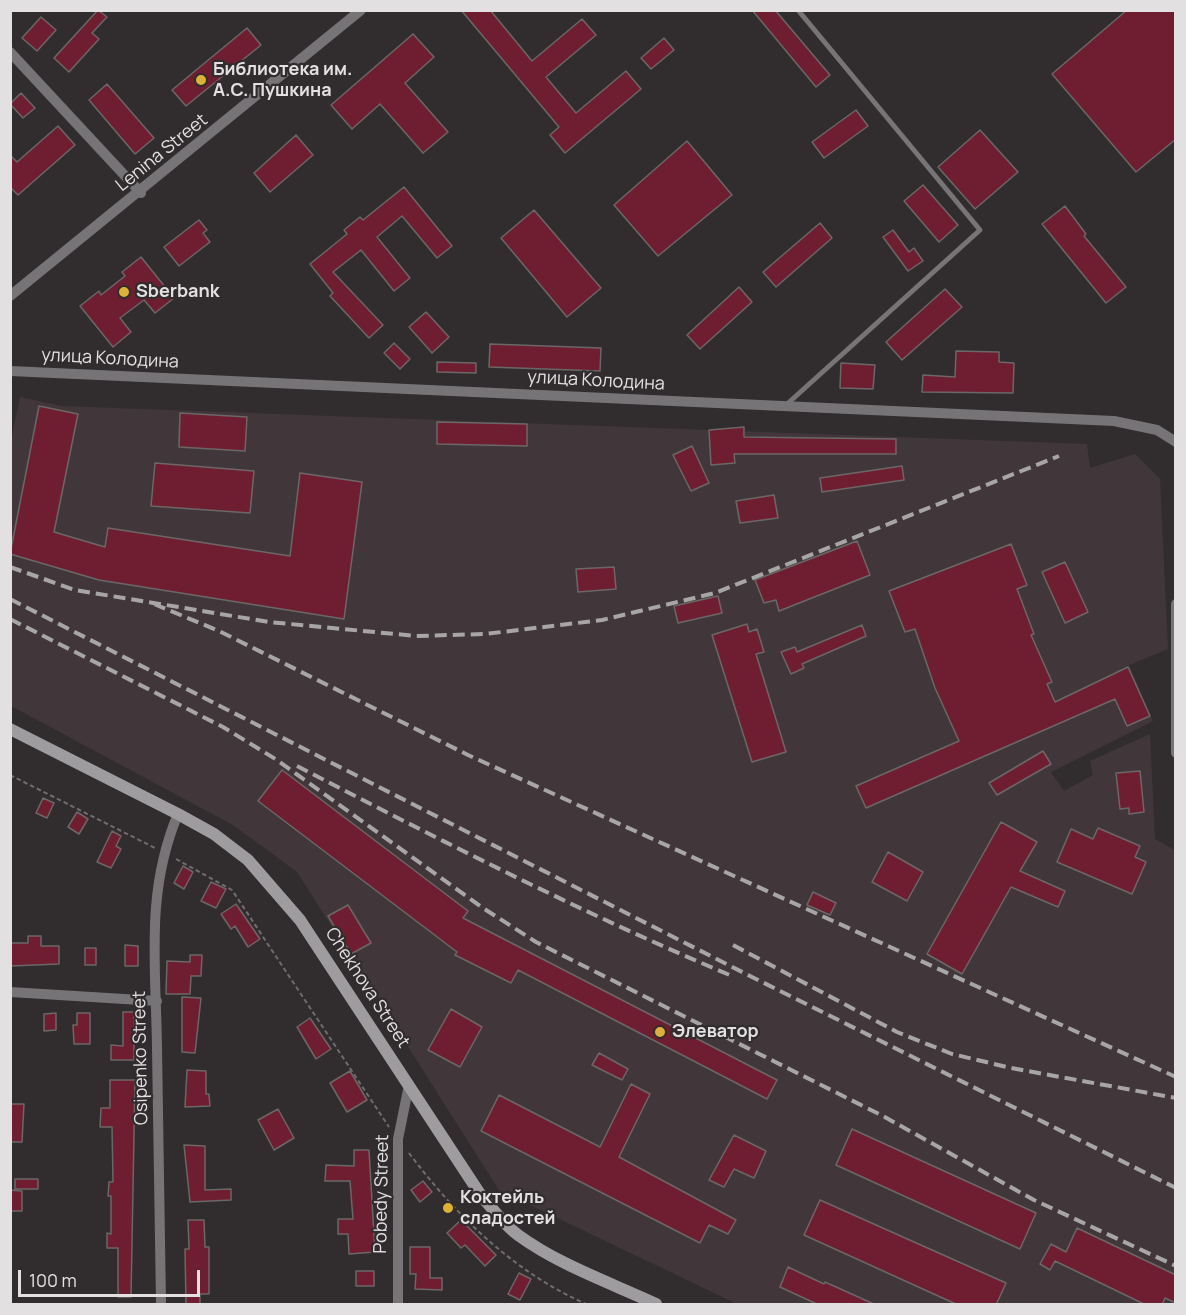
<!DOCTYPE html>
<html>
<head>
<meta charset="utf-8">
<style>
	body { margin:0 }
	#map { position:relative; width:1186px; height:1315px; overflow:hidden; background:#312c2e; font-family:Manrope,sans-serif }
	canvas { display:block }
	.frame { position:absolute; inset:0; border:12px solid #e3e0e2; pointer-events:none }
	.scale { position:absolute; left:18px; top:1270px; width:182px; height:27px; box-sizing:border-box; border:3px solid #e3e0e2; border-top:0; padding-left:8px; font-size:18px; line-height:21px; white-space:nowrap; color:#e3e0e2; -webkit-text-stroke:4px #312c2e; paint-order:stroke }
</style>
</head>
<body>
<div id="map">
<canvas width="1186" height="1315"></canvas>
<div class="frame"></div>
<div class="scale">100 m</div>
</div>
<script>
const ctx = document.querySelector('canvas').getContext('2d');
ctx.lineJoin = 'round';
function paint(path, color) {
  ctx.fillStyle = color;
  ctx.fill(path, 'evenodd');
}
function stroke(path, color, width, dash) {
  ctx.strokeStyle = color;
  ctx.lineWidth = width;
  ctx.lineCap = dash ? 'butt' : 'round';
  ctx.setLineDash(dash || []);
  ctx.stroke(path);
}
function drawText(font, color, halo, rows, align = 'center') {
  ctx.font = font + ' Manrope,sans-serif';
  ctx.lineWidth = 4.5;
  ctx.setLineDash([]);
  ctx.textBaseline = 'middle';
  ctx.strokeStyle = halo;
  ctx.fillStyle = color;
  for (const [text, x, y, turn = 0] of rows) {
    ctx.save();
    ctx.translate(x, y);
    ctx.rotate((+turn || 0) * Math.PI / 180);
    ctx.textAlign = isNaN(turn) ? turn : align;
    if (halo) ctx.strokeText(text, 0, 0);
    ctx.fillText(text, 0, 0);
    ctx.restore();
  }
}
const built = new Path2D(`
	M20,397L62,406L1087,444L1090,468L1135,454L1160,479L1168,649L1129,665L1153,721L1051,772L1064,791L1093,775L1090,761L1150,734L1155,839L1176,851L1175,1304H737L499,1190L297,872L233,825L11,706L10,445Z`);
const building = new Path2D(`
	M98,10L107,17L92,33L99,39L69,72L54,58Z
	M461,10H490L532,61L582,19L596,35L546,77L576,113L626,71L641,89L565,153L550,135L559,127Z
	M752,10H775L830,75L816,87Z
	M1127,10H1176V139L1136,172L1052,74Z
	M41,17L56,30L37,51L22,38Z
	M247,28L261,45L186,106L172,90Z
	M413,34L434,57L405,83L448,132L423,153L380,104L352,129L331,105Z
	M664,38L674,50L651,69L641,58Z
	M107,84L154,138L135,154L89,100Z
	M21,93L35,108L23,118L10,104Z
	M856,110L868,126L824,158L812,142Z
	M58,126L75,145L18,195L10,187V155L17,162Z
	M980,130L1018,172L975,209L938,167Z
	M296,135L313,155L270,192L254,173Z
	M687,141L732,195L658,256L614,205Z
	M923,185L958,225L939,242L904,201Z
	M404,187L452,246L437,258L402,216L377,237L410,278L394,291L361,250L333,272L383,325L369,338L330,296L333,293L310,264L347,234L344,230L360,217L363,220Z
	M1065,206L1086,234L1084,236L1126,287L1106,303L1042,224Z
	M534,210L601,288L567,317L501,238Z
	M199,220L207,230L203,233L210,242L179,266L164,247Z
	M820,223L832,238L776,287L763,272Z
	M893,230L909,252L914,248L923,261L908,271L883,237Z
	M141,257L174,298L155,313L144,300L120,318L131,332L113,347L80,306L99,291L101,295L125,276L122,272Z
	M739,287L752,302L700,349L687,335Z
	M945,289L962,307L902,360L886,342Z
	M426,312L449,337L432,353L409,327Z
	M394,343L410,359L400,369L384,353Z
	M490,344L601,348L600,371L489,367Z
	M956,351L999,352V362L1014,363L1013,393L922,392L923,375L955,377Z
	M437,362L476,363V373L437,372Z
	M841,363L875,365L873,389L840,388Z
	M39,406L78,414L54,532L105,547L108,528L290,556L300,473L362,482L344,619L99,580L10,554Z
	M180,413L247,417L245,451L179,447Z
	M437,422L527,424V446L437,444Z
	M744,427V437L896,439V454H734L735,463L711,465L709,430Z
	M692,446L709,483L691,491L673,455Z
	M155,463L254,471L250,513L151,506Z
	M902,466L904,480L822,492L820,478Z
	M774,495L778,518L740,523L736,501Z
	M857,541L870,575L779,611L776,600L764,603L755,580Z
	M1011,544L1027,585L1017,589L1034,634L1031,635L1052,682L1047,684L1055,702L1128,667L1150,716L1127,726L1115,699L866,808L856,786L959,741L935,688L915,629L905,632L889,591Z
	M1065,562L1088,612L1065,623L1042,572Z
	M614,567L616,589L578,592L576,569Z
	M718,596L722,613L678,623L674,606Z
	M747,624L749,632L757,629L764,652L756,654L786,752L752,762L712,635Z
	M862,625L866,636L802,664L804,668L791,674L781,652L795,647L797,652Z
	M1043,751L1051,764L997,795L989,783Z
	M282,770L468,911L463,918L777,1080L767,1099L518,970L511,983L455,955L457,952L258,801Z
	M1140,771L1144,812L1129,814V808L1120,809L1116,773Z
	M43,798L54,803L47,818L36,813Z
	M77,812L88,819L79,834L68,827Z
	M1001,822L1037,842L1020,871L1065,891L1058,907L1011,887L962,974L927,954Z
	M1098,828L1140,846L1135,857L1146,862L1132,894L1057,862L1071,829L1093,839Z
	M112,831L121,836L116,846L121,849L111,868L97,862Z
	M888,852L923,872L907,901L872,882Z
	M183,866L193,872L184,889L174,883Z
	M211,882L226,889L216,908L201,901Z
	M813,892L836,903L830,915L807,905Z
	M236,904L260,939L248,947L235,926L231,929L221,914Z
	M348,905L371,943L351,954L328,916Z
	M28,936H41V946H59V964L10,966V943H28Z
	M125,945L138,946V966H125Z
	M85,948H96V965H85Z
	M190,955H202L201,976H191L190,994H166L167,961L190,962Z
	M182,997L201,998L195,1053L182,1052Z
	M451,1009L482,1027L460,1067L428,1050Z
	M123,1012H134V1060H111V1045L123,1046Z
	M56,1013V1030L44,1031V1014Z
	M77,1013H90V1044H74L73,1025H77Z
	M310,1018L331,1049L316,1059L297,1027Z
	M599,1053L628,1069L622,1080L592,1065Z
	M187,1070L206,1071V1094H209L210,1106L185,1107Z
	M350,1071L367,1100L347,1112L330,1083Z
	M110,1080H135L131,1297H118V1248H107V1233L111,1234V1196H108L109,1182H113L112,1127H100L101,1108H110Z
	M631,1084L650,1094L619,1157L736,1220L728,1234L709,1225L700,1243L481,1131L499,1095L600,1147Z
	M10,1104H24L22,1142H10Z
	M278,1109L294,1138L274,1150L258,1120Z
	M852,1129L1036,1213L1020,1249L836,1165Z
	M734,1135L766,1151L754,1178L734,1169L724,1187L709,1180Z
	M184,1145L205,1146V1190L231,1189V1200L190,1202Z
	M354,1150H369L375,1252L349,1254L348,1234H338V1219H353L350,1181H325L326,1165L354,1166Z
	M15,1179H38V1189H15Z
	M423,1181L432,1192L420,1202L411,1190Z
	M10,1190L22,1191V1211H10Z
	M820,1200L1006,1283L996,1305H958L804,1235Z
	M188,1220H204L205,1247H209V1294H200V1305H186L185,1249H189Z
	M461,1220L496,1255L485,1266L465,1245L461,1248L447,1233Z
	M1077,1228L1176,1275V1303L1165,1298L1162,1305H1146L1055,1261L1050,1270L1040,1264L1051,1244L1066,1252Z
	M410,1247H430V1278H442V1290L415,1289L416,1274H410Z
	M788,1267L824,1284L825,1282L876,1305H819L780,1287Z
	M356,1271H374V1286H356Z
	M519,1273L531,1279L520,1300L508,1294Z`);
const path = new Path2D(`
	M10,775L155,848
	M176,859L232,890L389,1127
	M409,1153C456,1216 514,1272 586,1304`);
const lane = new Path2D(`
	M786,405L980,230L798,10`);
const street = new Path2D(`
	M10,52L141,193
	M10,296L361,10
	M10,371L1114,421L1157,430L1176,442
	M1176,604V753
	M10,992L157,1001
	M161,1304C160,1219 159,1134 157,1048C156,966 145,892 178,814
	M398,1304V1139L409,1085`);
const secondary = new Path2D(`
	M10,729L178,814L214,834L248,860L300,920L480,1194C492,1208 503,1224 518,1235C559,1265 611,1283 656,1304`);
const rail = new Path2D(`
	M10,567L75,590L269,622L416,636L485,634L602,620L715,593L1059,456
	M10,599L750,976L1176,1188
	M154,604L219,631L468,755L1176,1077
	M10,619L223,727L277,760L483,908L536,942L881,1115L1034,1200L1176,1266
	M297,766C440,840 584,914 732,976
	M733,945L897,1032L952,1054L1011,1068L1176,1098`);
const markers = [
	[201,80,6,"#dbb233"],
	[124,292,6,"#dbb233"],
	[660,1032,6,"#dbb233"],
	[448,1208,6,"#dbb233"]
];
const poiNames = [
	["Библиотека им.",213,70],
	["А.С. Пушкина",213,91],
	["Sberbank",136,292],
	["Элеватор",672,1032],
	["Коктейль",460,1198],
	["сладостей",460,1219]
];
const streetNames = [
	["Lenina Street",162,153,-39],
	["улица Колодина",110,359,3],
	["улица Колодина",596,381,3],
	["Chekhova Street",367,988,57],
	["Osipenko Street",141,1058,-91],
	["Pobedy Street",382,1194,-89]
];
paint(built, '#41373b');
paint(building, '#6f1e31');
stroke(building, '#6c6767', 1.5);
stroke(path, '#716d6f', 2, [4.5, 3]);
stroke(lane, '#767476', 5);
stroke(street, '#767476', 10);
stroke(secondary, '#9f9c9f', 12);
stroke(rail, '#a8a5a7', 4, [12, 6]);
for (const [x, y, r, color] of markers) {
  const dot = new Path2D();
  dot.arc(x, y, r, 0, 2 * Math.PI);
  ctx.fillStyle = color;
  ctx.fill(dot);
  stroke(dot, '#312c2e', 2);
}
drawText('bold 18px', '#e3e0e2', '#312c2e', poiNames, 'left');
drawText('18px', '#e3e0e2', '#312c2e', streetNames);
</script>
</body>
</html>
